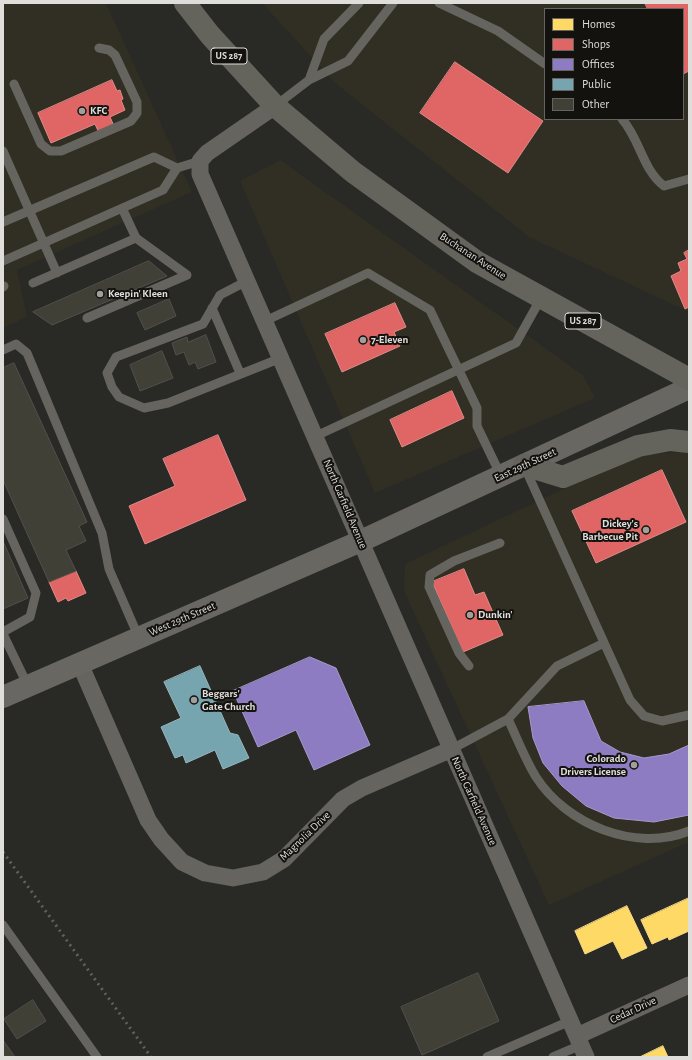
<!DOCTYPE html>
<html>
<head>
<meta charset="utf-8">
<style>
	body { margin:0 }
	#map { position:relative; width:692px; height:1060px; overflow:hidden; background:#292925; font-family:"Alegreya Sans",sans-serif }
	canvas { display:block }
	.frame { position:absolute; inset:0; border:4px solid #dfdeda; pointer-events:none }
	.legend { position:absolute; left:544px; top:8px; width:140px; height:112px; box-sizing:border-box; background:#13120f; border:1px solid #656460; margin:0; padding:5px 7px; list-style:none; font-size:12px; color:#dfdeda }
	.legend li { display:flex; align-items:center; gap:8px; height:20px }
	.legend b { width:20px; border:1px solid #656460 }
</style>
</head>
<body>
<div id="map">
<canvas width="692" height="1060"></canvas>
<div class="frame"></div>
<ul class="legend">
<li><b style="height:11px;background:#ffd966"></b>Homes</li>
<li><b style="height:11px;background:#e06666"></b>Shops</li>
<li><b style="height:11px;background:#8e7cc3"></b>Offices</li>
<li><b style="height:11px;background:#76a5af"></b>Public</li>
<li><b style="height:11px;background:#414036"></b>Other</li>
</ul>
</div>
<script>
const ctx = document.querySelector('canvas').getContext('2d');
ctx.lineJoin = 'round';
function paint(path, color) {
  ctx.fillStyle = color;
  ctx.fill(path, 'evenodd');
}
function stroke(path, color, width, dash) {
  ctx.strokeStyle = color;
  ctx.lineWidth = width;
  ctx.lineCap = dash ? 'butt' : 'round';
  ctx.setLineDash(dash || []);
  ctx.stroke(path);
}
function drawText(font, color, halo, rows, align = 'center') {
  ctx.font = font + ' "Alegreya Sans",sans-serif';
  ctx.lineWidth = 4;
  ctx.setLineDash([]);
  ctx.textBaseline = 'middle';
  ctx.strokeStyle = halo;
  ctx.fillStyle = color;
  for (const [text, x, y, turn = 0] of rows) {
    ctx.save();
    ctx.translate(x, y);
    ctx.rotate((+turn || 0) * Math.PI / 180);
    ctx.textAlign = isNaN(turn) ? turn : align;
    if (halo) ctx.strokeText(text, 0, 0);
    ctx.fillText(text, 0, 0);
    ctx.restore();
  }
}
const built = new Path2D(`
	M3,3H106L192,192L17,270L27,317L3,328Z
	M262,3H689V312L529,237L335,83ZM545,9H683V119H545Z
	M280,160L583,375L595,398L375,493L240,181Z
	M689,452V842L549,905L404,591L405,564L637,454Z`);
const homes = new Path2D(`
	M689,898V931L669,940L668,937L652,944L641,920Z
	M627,906L647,948L622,959L613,941L585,954L575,931Z
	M663,1046L668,1057H640Z`);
const shops = new Path2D(`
	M645,3H689V71L683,74V9H648Z
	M455,62L543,121L508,173L420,113Z
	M112,80L117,91L120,90L123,99L121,100L125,110L110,117L114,126L99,133L95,124L51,143L38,113Z
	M689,250V307L685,309L671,276L681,271L678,263L687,259L684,253Z
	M395,303L406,327L394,332L400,346L342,372L325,334Z
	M452,391L464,418L402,447L390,420Z
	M218,435L246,500L145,544L129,506L175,486L163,459Z
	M662,470L686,522L596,563L572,511Z
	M464,569L475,595L484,592L503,635L463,652L432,582Z
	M76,571L86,593L68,601L66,598L58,602L49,582Z`);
const offices = new Path2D(`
	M310,657L336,668L370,745L314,770L296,730L258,747L233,691Z
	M584,701L601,741L620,752L644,758L669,754L689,745V815L654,822L614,818L586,806L562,786L543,763L533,738L528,707Z`);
const public = new Path2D(`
	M200,666L230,733L238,735L249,758L223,769L215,750L186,763L183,755L175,758L161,727L181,718L164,682Z`);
const building = new Path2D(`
	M149,261L167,276L52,325L33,312Z
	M169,299L176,316L145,330L137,313Z
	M206,335L216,362L198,369L195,362L189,365L184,352L176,355L172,343L187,337L188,342Z
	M162,351L173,378L140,391L130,365Z
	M14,363L87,522L79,526L86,541L66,550L76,571L49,582L3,480V368Z
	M3,541L28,598L3,609Z
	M478,973L499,1021L422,1055L401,1007Z
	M33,1000L46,1021L17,1039L4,1019Z
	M3,1040L15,1057H3Z`);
const service = new Path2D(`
	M439,3L498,31L545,64
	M309,80L324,39L359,3
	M14,84L41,144L50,151H61L131,121L137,113V102L115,55L109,50L99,48
	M275,106L309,80L348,61L393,3
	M622,119C640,139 642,169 664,186L689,179
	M3,151L57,273
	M122,208L136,238
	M3,222L154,157L177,168L200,161
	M3,261L163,190L177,168
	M247,281L220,295L203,324L116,357L107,373L112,387L119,397L144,408L168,403L281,358
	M33,283L136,238L187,275L87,318
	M3,287L4,286
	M212,308L240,373
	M265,321L368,273L430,310L477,408V426L501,476
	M3,350L16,344L27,353L102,533L109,569L139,638
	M316,436L516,343L541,298
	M525,468L630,700L644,716L662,721L689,715
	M3,519L36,593L30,617L3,632
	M3,634L28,686
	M469,666L459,653L429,587L430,575L454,561L500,543
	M508,719C517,738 525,759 536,777C566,824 635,853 689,831
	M452,749L508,719L557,666L604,643
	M3,925L97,1057
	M487,1057L570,1021
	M553,1057L581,1045`);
const minor = new Path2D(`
	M275,106L207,153L200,161V174L586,1057
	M80,664L148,820L161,839L182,862L205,873L233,878L263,872L284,859L343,799L362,788L452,749
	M577,1036L689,985`);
const secondary = new Path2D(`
	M3,697L361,541L689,388`);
const trunk = new Path2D(`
	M185,3L210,35L275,106L353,172L477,262L689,379
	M524,465L563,477L638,446L670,440L689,442`);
const rail = new Path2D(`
	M3,852L151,1057`);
const markers = [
	[82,111,4,"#9f9f9b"],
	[100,294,4,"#9f9f9b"],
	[363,340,4,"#9f9f9b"],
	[646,530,4,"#9f9f9b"],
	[470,615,4,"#9f9f9b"],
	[194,700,4,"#9f9f9b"],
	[634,765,4,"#9f9f9b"]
];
const shields = [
	[229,56,36],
	[583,321,36]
];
const shieldNames = [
	["US 287",229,56],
	["US 287",583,321]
];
const poiNames = [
	["KFC",90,111],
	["Keepin' Kleen",108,294],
	["7-Eleven",371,340],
	["Dickey's",638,524,"right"],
	["Barbecue Pit",638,537,"right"],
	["Dunkin'",478,615],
	["Beggars'",202,694],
	["Gate Church",202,707],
	["Colorado",626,759,"right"],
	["Drivers License",626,772,"right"]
];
const streetNames = [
	["Buchanan Avenue",473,256,33],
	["East 29th Street",525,465,-25],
	["North Garfield Avenue",345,504,67],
	["West 29th Street",182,619,-23],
	["North Garfield Avenue",474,801,66],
	["Magnolia Drive",305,836,-44],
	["Cedar Drive",633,1010,-25]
];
paint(built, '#312f23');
paint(homes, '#ffd966');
stroke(homes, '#f5da89', 1);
paint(shops, '#e06666');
stroke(shops, '#e08a89', 1);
paint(offices, '#8e7cc3');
stroke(offices, '#a699ca', 1);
paint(public, '#76a5af');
stroke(public, '#96b6bc', 1);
paint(building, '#414036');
stroke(building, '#51504d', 1);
stroke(service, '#65645f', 9);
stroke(minor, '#65645f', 17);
stroke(secondary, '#686761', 22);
stroke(trunk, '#64645d', 22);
stroke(rail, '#60605c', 3, [2, 4]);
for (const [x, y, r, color] of markers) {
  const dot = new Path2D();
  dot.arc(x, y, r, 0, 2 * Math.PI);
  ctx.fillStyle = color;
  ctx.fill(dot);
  stroke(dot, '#13120f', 1.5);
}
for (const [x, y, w] of shields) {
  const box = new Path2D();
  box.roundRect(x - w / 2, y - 8, w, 16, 3);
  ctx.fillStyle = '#13120f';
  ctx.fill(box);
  stroke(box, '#dfdeda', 1);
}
drawText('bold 10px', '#dfdeda', null, shieldNames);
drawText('bold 11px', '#dfdeda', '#13120f', poiNames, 'left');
drawText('11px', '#dfdeda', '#13120f', streetNames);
</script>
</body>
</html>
